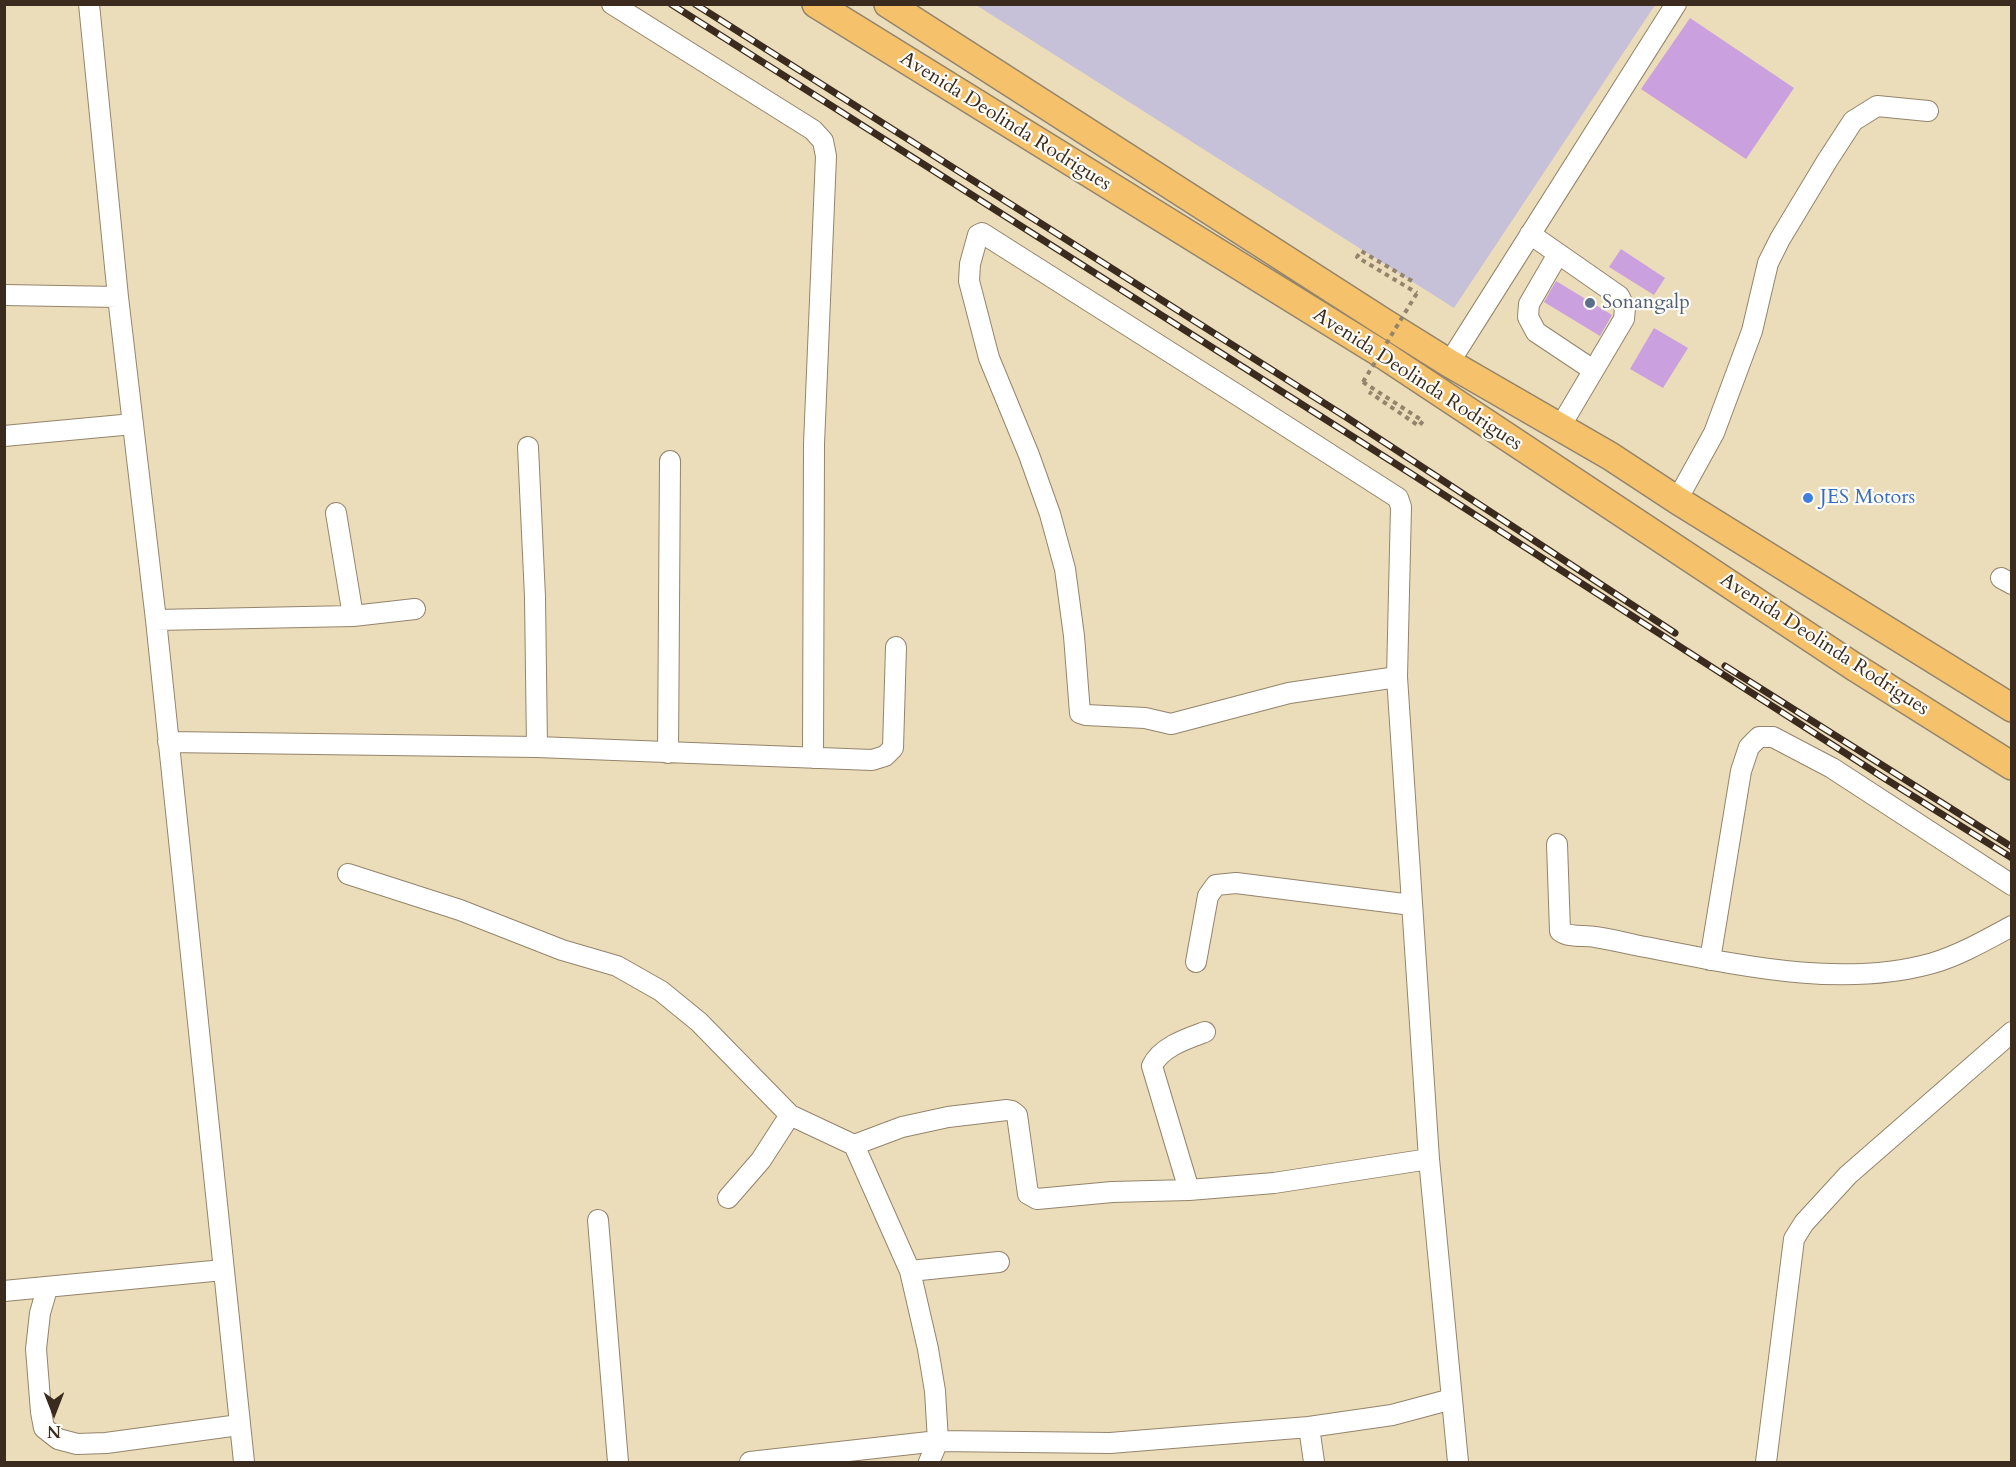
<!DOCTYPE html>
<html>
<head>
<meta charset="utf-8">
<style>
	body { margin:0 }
	#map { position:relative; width:2016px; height:1467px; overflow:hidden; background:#ebddb9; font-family:Cardo,serif }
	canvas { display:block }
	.frame { position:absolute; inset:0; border:6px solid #3b2a1e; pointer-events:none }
	.north { position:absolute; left:24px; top:1383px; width:60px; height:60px; -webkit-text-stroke:4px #fdfcf7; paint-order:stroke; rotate:180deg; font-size:16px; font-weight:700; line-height:24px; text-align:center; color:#3b2a1e }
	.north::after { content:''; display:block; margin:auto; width:21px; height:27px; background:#3b2a1e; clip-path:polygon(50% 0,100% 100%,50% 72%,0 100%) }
</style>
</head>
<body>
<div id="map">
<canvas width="2016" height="1467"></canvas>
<div class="frame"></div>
<div class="north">N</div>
</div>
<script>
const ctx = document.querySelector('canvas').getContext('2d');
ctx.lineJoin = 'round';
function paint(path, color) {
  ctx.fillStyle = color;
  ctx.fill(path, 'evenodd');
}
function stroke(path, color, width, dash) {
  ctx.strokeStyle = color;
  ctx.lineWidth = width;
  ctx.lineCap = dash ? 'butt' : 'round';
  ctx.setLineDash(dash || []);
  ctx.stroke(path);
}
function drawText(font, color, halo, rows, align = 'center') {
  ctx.font = font + ' Cardo,serif';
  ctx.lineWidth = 4.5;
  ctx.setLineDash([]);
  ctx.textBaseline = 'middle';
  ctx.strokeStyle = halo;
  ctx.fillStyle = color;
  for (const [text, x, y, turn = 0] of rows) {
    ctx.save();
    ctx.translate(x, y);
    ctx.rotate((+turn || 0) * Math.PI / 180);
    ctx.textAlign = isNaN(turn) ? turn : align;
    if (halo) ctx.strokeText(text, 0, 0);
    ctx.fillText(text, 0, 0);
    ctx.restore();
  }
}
const industrial = new Path2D(`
	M976,5H1655L1454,308Z`);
const building = new Path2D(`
	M1690,18L1794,88L1746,159L1641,89Z
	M1621,249L1665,278L1654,295L1609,267Z
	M1556,281L1612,315L1600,336L1544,302Z
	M1654,328L1688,348L1663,388L1630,369Z`);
const path = new Path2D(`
	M1412,281L1361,251L1357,257L1417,293
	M1363,382L1423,421L1419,426L1369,392`);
const minor = new Path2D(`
	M89,4L118,297L156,620L244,1462
	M612,4L813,130L823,141L826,156L814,444L813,758
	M1530,234L1619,296L1625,308L1624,319L1560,427
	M1558,254L1529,304L1528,317L1536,332L1593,370
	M4,295L118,297
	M1449,363L1676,4
	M4,436L133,424
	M528,447L535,597L537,747
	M1677,500L1714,433L1752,331L1768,263L1780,239L1827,161L1853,121L1877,106L1928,111
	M336,513L353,616
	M2001,578L2012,584
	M156,620L353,616L415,609
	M1397,677L1289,693L1171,724L1145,718L1086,715L1080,713L1074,636L1065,569L1050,514L1029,455L989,358L969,281L970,264L978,235L982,233L1239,396L1398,498L1401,507L1397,677L1429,1159L1458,1462
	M168,742L537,747L872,760L885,756L893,748L896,647
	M668,753L670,461
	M1557,844L1560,931C1569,938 1584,935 1595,937C1609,939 1622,942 1635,945C1730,963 1838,990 1933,963C1960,955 1986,940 2012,926
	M348,874L460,910L562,950L617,966L661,991L699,1022L790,1115L854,1145L902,1127L948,1117L1007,1110L1012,1111L1017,1115L1028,1194L1037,1199L1112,1192L1189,1190L1274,1183L1429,1159
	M1710,960L1741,771L1749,747L1759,737H1773L1832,768L2012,885
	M1196,962L1208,896L1216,885L1236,883L1412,905
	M854,1145L910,1271L928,1349L935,1391L938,1441L929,1462
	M1189,1190L1152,1066C1161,1047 1186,1039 1205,1032
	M728,1198L761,1160L790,1115
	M598,1220L618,1462
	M910,1271L999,1262
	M47,1289L40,1313L36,1349L41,1412L44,1428L58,1439L77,1444L106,1443L239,1425
	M4,1291L223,1270
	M1309,1427L1314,1462
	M750,1462L938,1441L1110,1443L1309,1427L1392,1415L1452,1399
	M1766,1462L1794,1239L1804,1223L1848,1175L2012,1032`);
const highway = new Path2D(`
	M816,4L1385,356L1853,666L2012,766
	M888,4L1385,323L1449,363L1610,456L1677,500L2012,708`);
const rail = new Path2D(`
	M671,4L1410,473L1884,778L2012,858
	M695,4L1346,417L1675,633
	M1725,666L2012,847`);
const pathBridge = new Path2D(`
	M1363,382L1417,293`);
const markers = [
	[1590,303,6,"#5c6f8a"],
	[1808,498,6,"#3f7fe0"]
];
const streetNames = [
	["Avenida Deolinda Rodrigues",1005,122,32],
	["Avenida Deolinda Rodrigues",1417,380,33],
	["Avenida Deolinda Rodrigues",1824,645,33]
];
const serviceNames = [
	["Sonangalp",1602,303]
];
const shopNames = [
	["JES Motors",1820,498]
];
paint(industrial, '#c6c0d9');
paint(building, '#cba0de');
stroke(minor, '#93846c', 22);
stroke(highway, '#93846c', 30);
stroke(path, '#93846c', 4, [4.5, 4.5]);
stroke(minor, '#fff', 20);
stroke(highway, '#f5c16b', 27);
stroke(rail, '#3b2a1e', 7);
stroke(rail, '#fdfcf7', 4.5, [14]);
stroke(pathBridge, '#93846c', 4, [4.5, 4.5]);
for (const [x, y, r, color] of markers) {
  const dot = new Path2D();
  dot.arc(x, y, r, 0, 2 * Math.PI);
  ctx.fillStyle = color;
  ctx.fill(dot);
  stroke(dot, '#fdfcf7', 2);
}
drawText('20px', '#3b2a1e', '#fdfcf7', streetNames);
drawText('20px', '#4e5e75', '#fdfcf7', serviceNames, 'left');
drawText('20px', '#366cbe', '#fdfcf7', shopNames, 'left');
</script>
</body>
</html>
